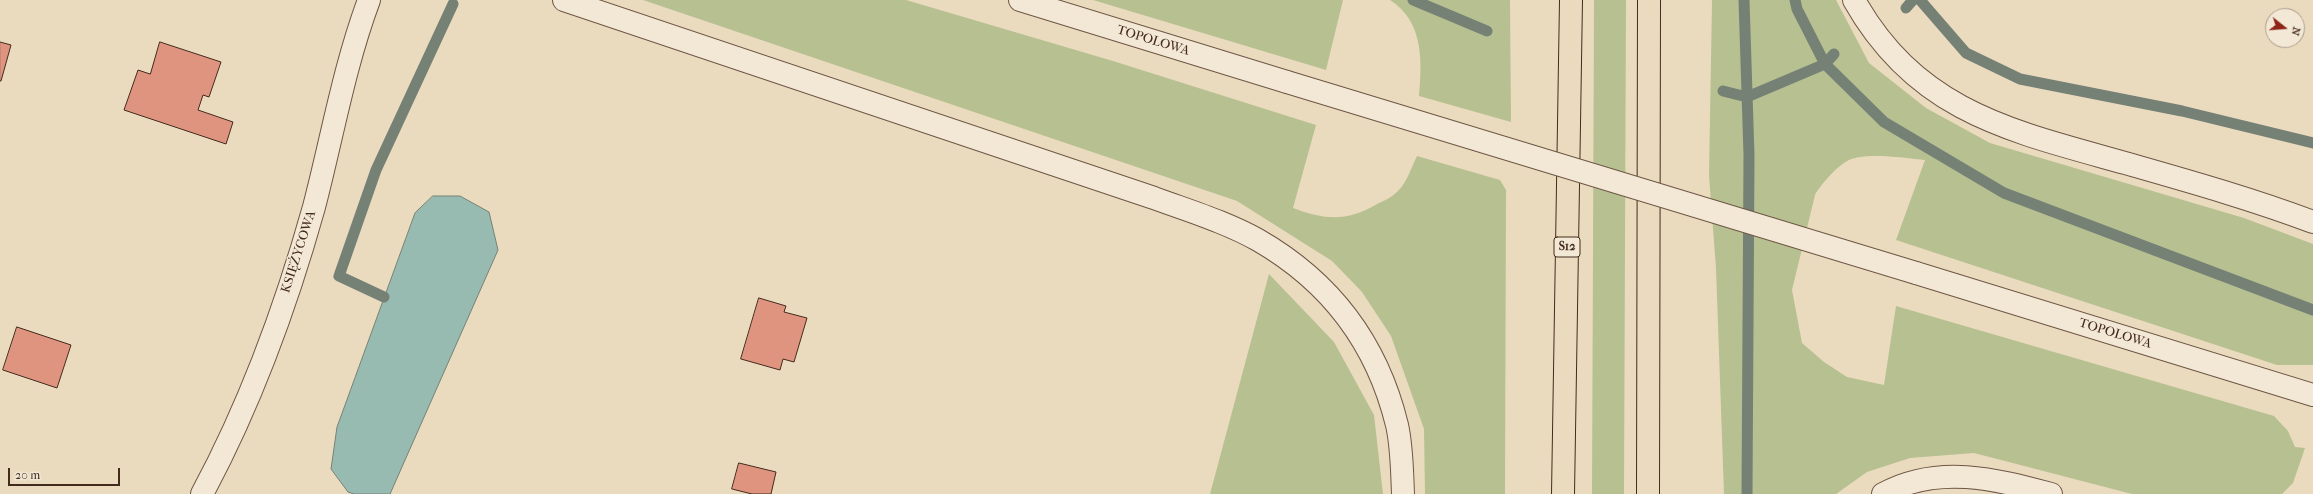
<!DOCTYPE html>
<html>
<head>
<meta charset="utf-8">
<style>
	body { margin:0 }
	#map { position:relative; width:2313px; height:494px; overflow:hidden; background:#ebdbbe; font-family:"IM FELL French Canon",serif }
	canvas { display:block }
	.north { position:absolute; left:2265px; top:8px; width:40px; height:40px; box-sizing:border-box; background:#f2e8d5; border:1px solid #ac9c8b; border-radius:50%; rotate:107deg; font-size:11px; font-weight:700; line-height:16px; text-align:center; color:#442a1d }
	.north::after { content:''; display:block; margin:auto; width:14px; height:18px; background:#8f2418; clip-path:polygon(50% 0,100% 100%,50% 72%,0 100%) }
	.scale { position:absolute; left:8px; top:468px; width:112px; height:18px; box-sizing:border-box; border:2px solid #442a1d; border-top:0; padding-left:5px; font-size:12px; line-height:14px; white-space:nowrap; color:#442a1d; -webkit-text-stroke:3px #f2e8d5; paint-order:stroke }
</style>
</head>
<body>
<div id="map">
<canvas width="2313" height="494"></canvas>
<div class="north">N</div>
<div class="scale">20 m</div>
</div>
<script>
const ctx = document.querySelector('canvas').getContext('2d');
ctx.lineJoin = 'round';
function paint(path, color) {
  ctx.fillStyle = color;
  ctx.fill(path, 'evenodd');
}
function stroke(path, color, width, dash) {
  ctx.strokeStyle = color;
  ctx.lineWidth = width;
  ctx.lineCap = dash ? 'butt' : 'round';
  ctx.setLineDash(dash || []);
  ctx.stroke(path);
}
function drawText(font, color, halo, rows, align = 'center') {
  ctx.font = font + ' "IM FELL French Canon",serif';
  ctx.lineWidth = 3;
  ctx.setLineDash([]);
  ctx.textBaseline = 'middle';
  ctx.strokeStyle = halo;
  ctx.fillStyle = color;
  for (const [text, x, y, turn = 0] of rows) {
    ctx.save();
    ctx.translate(x, y);
    ctx.rotate((+turn || 0) * Math.PI / 180);
    ctx.textAlign = isNaN(turn) ? turn : align;
    if (halo) ctx.strokeText(text, 0, 0);
    ctx.fillText(text, 0, 0);
    ctx.restore();
  }
}
const green = new Path2D(`
	M643,0H906L1113,61L1316,125L1293,208C1325,220 1347,222 1377,204C1384,201 1392,197 1398,191C1407,182 1411,168 1417,156L1500,180L1506,190L1505,494H1425L1424,429L1391,336L1362,292L1332,261L1237,201Z
	M1093,0H1343L1326,70Z
	M1390,0H1510L1511,122L1419,96C1422,61 1424,22 1390,0Z
	M1594,0H1626L1624,494H1592Z
	M1712,0H1836L1869,63L1926,108L1990,143L2244,218L2313,244V365H2277L1896,240L1925,160C1907,158 1865,152 1849,160C1837,166 1821,184 1815,195L1792,290L1802,343L1824,362L1847,377L1884,385L1896,306L2274,416L2288,431L2295,447L2305,448L2293,483L2282,494H2132L1974,453L1910,458L1867,472L1836,494H1724L1716,268L1709,176Z
	M1269,274L1334,342L1374,415L1383,494H1210Z`);
const water = new Path2D(`
	M433,196H460L489,212L498,250L390,494H354L348,492L331,469L337,427L415,213Z`);
const stream = new Path2D(`
	M1413,0L1487,31
	M1744,0L1749,155L1747,494
	M1795,0L1797,9L1825,64L1884,122L2004,193L2313,310
	M1920,0L1966,53L2020,79L2182,111L2313,143
	M1906,8L1913,0
	M1723,91L1747,97L1825,64L1834,54
	M384,297L339,276L376,170L453,4`);
const building = new Path2D(`
	M0,42L11,45L1,81H0Z
	M160,42L221,62L209,97L203,95L198,110L233,122L226,144L124,110L138,70L150,74Z
	M759,298L786,306L784,312L807,318L794,362L783,359L780,370L741,359Z
	M17,327L71,345L57,388L3,370Z
	M739,463L776,472L771,494H752L732,489Z`);
const minor = new Path2D(`
	M564,0L1154,198C1189,211 1226,222 1258,240C1331,282 1377,343 1397,425C1402,447 1402,471 1403,494
	M1020,0L1287,82
	M1854,0C1917,112 2011,131 2125,163C2188,181 2252,199 2313,222
	M1916,273L2313,395
	M202,494C251,403 286,307 314,207C332,138 344,67 369,0
	M1883,494C1938,464 1995,479 2051,494`);
const highway = new Path2D(`
	M1563,494L1571,0
	M1648,494L1649,0`);
const minorBridge = new Path2D(`
	M1287,82L1916,273`);
const shields = [
	[1567,247,26]
];
const shieldNames = [
	["S12",1567,247]
];
const streetNames = [
	["TOPOLOWA",1153,41,17],
	["KSIĘŻYCOWA",299,252,-72],
	["TOPOLOWA",2115,334,17]
];
paint(green, '#b7c091');
paint(water, '#98bbb1');
stroke(water, '#768176', 1);
stroke(stream, '#768176', 11);
paint(building, '#df9480');
stroke(building, '#442a1d', 1);
stroke(minor, '#6e5645', 24);
stroke(highway, '#442a1d', 24);
stroke(minor, '#f2e8d5', 22);
stroke(highway, '#ebdbbe', 22);
stroke(minorBridge, '#6e5645', 24, []);
stroke(minorBridge, '#f2e8d5', 22);
for (const [x, y, w] of shields) {
  const box = new Path2D();
  box.roundRect(x - w / 2, y - 10, w, 20, 3);
  ctx.fillStyle = '#f2e8d5';
  ctx.fill(box);
  stroke(box, '#442a1d', 1);
}
drawText('bold 12px', '#442a1d', null, shieldNames);
drawText('13px', '#442a1d', '#f2e8d5', streetNames);
</script>
</body>
</html>
